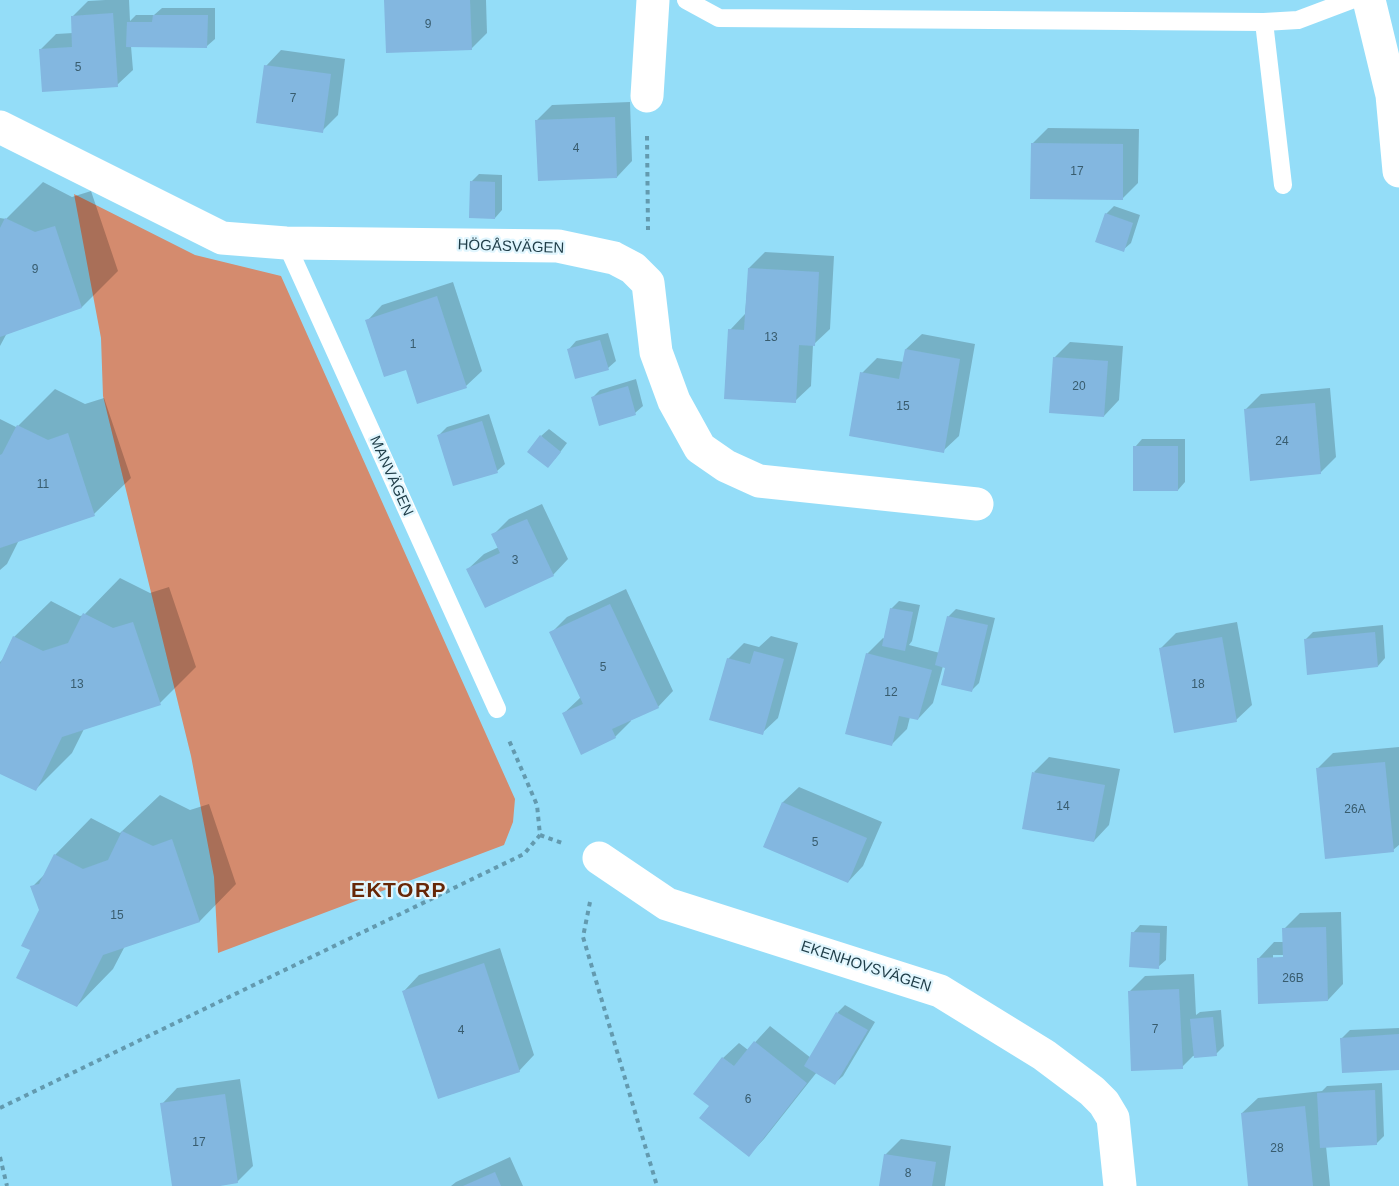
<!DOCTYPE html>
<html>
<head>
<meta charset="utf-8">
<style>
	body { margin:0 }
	canvas { display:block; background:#94ddf8 }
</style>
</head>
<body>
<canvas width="1399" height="1186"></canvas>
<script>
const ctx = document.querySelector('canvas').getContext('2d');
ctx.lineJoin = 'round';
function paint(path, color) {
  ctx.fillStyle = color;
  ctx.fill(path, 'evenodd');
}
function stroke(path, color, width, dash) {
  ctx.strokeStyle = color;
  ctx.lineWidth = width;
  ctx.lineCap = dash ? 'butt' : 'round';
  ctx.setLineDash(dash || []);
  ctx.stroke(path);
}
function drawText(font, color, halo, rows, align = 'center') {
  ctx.font = font + ' Helvetica,sans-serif';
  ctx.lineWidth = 4.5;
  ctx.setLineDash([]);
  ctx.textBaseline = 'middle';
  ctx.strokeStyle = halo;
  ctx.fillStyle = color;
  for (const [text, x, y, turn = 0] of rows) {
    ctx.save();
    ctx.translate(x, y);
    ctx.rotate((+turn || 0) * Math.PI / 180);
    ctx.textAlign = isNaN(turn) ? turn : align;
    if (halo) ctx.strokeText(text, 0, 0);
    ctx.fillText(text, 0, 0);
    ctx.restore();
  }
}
const green = new Path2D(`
	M74,194L195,255L281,276L515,799L513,822L504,845L218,953L214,877L191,756L103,396L101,338Z`);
const shadow = new Path2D(`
	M105,0H129L130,21L136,15H154L162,8H215V39L207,46H131L133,70L117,85L41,49L56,34L73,33L72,17L88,1Z
	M386,0H486L487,33L471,49Z
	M281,50L345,59L338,115L322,131L266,66Z
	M630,102L632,161L617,177L537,120L552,105Z
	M1048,128L1139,129L1138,183L1122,199L1032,144Z
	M479,174L502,175V210L495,218L471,182Z
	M43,182L72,197L91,191L118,271L82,307L7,333L0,346V218L6,219Z
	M1114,206L1140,215L1131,243L1123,250L1106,214Z
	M765,252L834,256L830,329L813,345L811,386L795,401L730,330L745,314L749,268Z
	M453,282L482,371L466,386L407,368L367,321L382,305Z
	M608,333L616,361L608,368L569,349L576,341Z
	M922,334L975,344L959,436L943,451L862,373L877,358L904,362L906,349Z
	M1070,342L1123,346L1119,400L1104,416L1054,358Z
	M636,379L643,406L635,413L592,398L600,390Z
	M1330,388L1336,457L1320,473L1245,410L1261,394Z
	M55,389L85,404L104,398L131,478L94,514L19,540L7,564L0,570V419L16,427L18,426Z
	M489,414L505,464L497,471L439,435L447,427Z
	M549,429L567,443L555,459L541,436Z
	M1142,439H1185V482L1178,490L1135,447Z
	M542,504L568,559L553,575L468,569L484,554L499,547L493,535L509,519Z
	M120,578L150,593L169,587L196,667L160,703L84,729L72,753L36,789L0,772V662L6,656L14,637L51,601L80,616L84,615Z
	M626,589L673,691L658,707L630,719L631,721L615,737L563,714L581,697L551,633L567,617Z
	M899,601L920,605L912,641L909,645L940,653L948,617L956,609L995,618L979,683L972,690L947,667L943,666L933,703L918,719L910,717L907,729L891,745L867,654L883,638L885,639L891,609Z
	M1237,622L1252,705L1236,720L1160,649L1176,633Z
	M1383,625L1385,658L1378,666L1305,640L1313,632Z
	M771,636L798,643L778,718L762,733L728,659L744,643L759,647Z
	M1399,747V845L1393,850L1317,769L1333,753Z
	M1049,757L1120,769L1109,825L1094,841L1034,772Z
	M799,787L882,822L863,866L848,882L765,847L783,802Z
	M160,795L190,810L209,804L236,884L200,921L125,946L113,969L77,1006L32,949L40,910L32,887L46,873L55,855L91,818L120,833Z
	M1341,912L1343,984L1328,1000L1259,958L1274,942H1284V929L1300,913ZM1273,955H1291V958H1273Z
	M1140,925L1167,926L1166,960L1158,967L1133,933Z
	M500,948L534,1055L519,1071L404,991L419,975Z
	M1194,974L1196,1015L1200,1012L1221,1010L1224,1046L1216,1054L1193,1056L1182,1067L1129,992L1145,976Z
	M845,1005L875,1022L843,1076L835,1083L817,1072L764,1139L749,1155L711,1106L723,1058L739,1043L748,1050L770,1026L811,1058L838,1012Z
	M1399,1028V1068L1342,1038L1350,1030Z
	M240,1079L253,1166L237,1182L209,1186H174L162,1104L177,1088Z
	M1382,1083L1384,1136L1376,1144L1326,1146L1330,1186H1250L1242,1113L1258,1098L1322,1091L1327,1086Z
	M901,1139L951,1146L945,1186H881L885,1155Z
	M510,1157L523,1186H451L456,1182Z`);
const building = new Path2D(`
	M384,0H470L472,50L386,53Z
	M113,13L118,87L42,92L39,49L72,47L71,16Z
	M153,15H208L207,48L126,47L127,22H152Z
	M264,65L331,74L323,133L256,123Z
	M615,117L617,178L538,181L535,120Z
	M1031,143L1123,144V200L1030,199Z
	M470,181L495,182V219L469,218Z
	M1105,213L1133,223L1124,252L1095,242Z
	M5,218L35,232L55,226L82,308L0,337V228Z
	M748,268L819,272L815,346L799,345L796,403L724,399L728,329L744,330Z
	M437,296L467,388L417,404L406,370L384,377L365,320Z
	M600,340L609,370L575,379L567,349Z
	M905,349L960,359L944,453L849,436L860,372L899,379Z
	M1053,357L1108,361L1104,417L1049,413Z
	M628,386L636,415L599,426L591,397Z
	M1315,403L1321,474L1250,481L1244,409Z
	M482,421L498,473L453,486L437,435Z
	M17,425L48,440L68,433L95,516L0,548V455L2,454Z
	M540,435L561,452L548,468L527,452Z
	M1133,446H1178V491H1133Z
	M527,519L554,576L485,608L466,569L500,553L491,534Z
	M610,604L659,708L612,729L616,738L581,755L562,713L583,704L549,632Z
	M890,608L913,612L905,651L882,646Z
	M83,613L113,628L133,622L161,705L62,737L36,791L0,774V664L13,636L43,651L68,643Z
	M947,616L988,625L972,692L941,685L945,668L935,665Z
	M1375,632L1378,667L1307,675L1304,639Z
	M1222,637L1237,722L1174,733L1159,648Z
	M754,651L784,659L763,735L709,720L727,658L750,664Z
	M866,653L932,670L918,720L899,716L892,746L845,734Z
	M1385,762L1394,852L1325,859L1316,768Z
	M1032,772L1105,785L1094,842L1022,829Z
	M782,802L867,838L848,883L763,847Z
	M122,831L153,846L172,839L200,922L103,955L77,1007L16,978L30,950L21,946L39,910L30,886L39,884L54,854L83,869L108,860Z
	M1326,927L1328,1001L1258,1004L1257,958L1283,957L1282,928Z
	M1131,932L1160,933L1159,969L1129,967Z
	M484,963L520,1072L438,1099L402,991Z
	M1179,989L1183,1069L1131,1071L1128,991Z
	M836,1012L868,1030L835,1085L804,1066Z
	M1213,1017L1217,1056L1194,1058L1190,1019Z
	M1399,1034V1070L1342,1073L1340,1038Z
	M754,1041L807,1083L749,1157L699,1118L709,1106L693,1094L722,1057L734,1066Z
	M1375,1090L1377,1145L1320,1148L1317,1093Z
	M225,1094L238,1183L220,1186H172L160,1103Z
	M1305,1106L1313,1186H1248L1241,1113Z
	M884,1154L936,1162L932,1186H879Z
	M495,1172L501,1186H463Z`);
const path = new Path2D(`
	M647,136L648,230
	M540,835L562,843
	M590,902L583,937L657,1186
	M0,1108L524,854L540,835L537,805L508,738
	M0,1157L7,1186`);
const service = new Path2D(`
	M686,0L719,18L1264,22L1298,20L1351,0
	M1264,22L1283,185
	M286,243L497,709`);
const minor = new Path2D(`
	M1369,0L1392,95L1399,171
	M647,96L653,0
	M0,127L222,238L286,243L558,246L614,258L633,268L648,283L656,352L674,401L700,448L726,466L759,481L977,504
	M599,858L667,904L940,991L1044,1055L1092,1091L1104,1103L1113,1118L1120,1186`);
const numberNames = [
	["9",428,25],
	["5",78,68],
	["7",293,99],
	["4",576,149],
	["17",1077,172],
	["9",35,270],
	["13",771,338],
	["1",413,345],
	["20",1079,387],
	["15",903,407],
	["24",1282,442],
	["11",43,485],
	["3",515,561],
	["5",603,668],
	["13",77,685],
	["18",1198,685],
	["12",891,693],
	["14",1063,807],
	["26A",1355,810],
	["5",815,843],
	["15",117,916],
	["26B",1293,979],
	["7",1155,1030],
	["4",461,1031],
	["6",748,1100],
	["17",199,1143],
	["28",1277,1149],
	["8",908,1174]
];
const streetNames = [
	["HÖGÅSVÄGEN",511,247,2],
	["MANVÄGEN",391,476,66],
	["EKENHOVSVÄGEN",866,967,18]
];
const districtNames = [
	["EKTORP",399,891]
];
paint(green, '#d48b6e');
paint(shadow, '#0003');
paint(building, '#83b7e0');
stroke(path, '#639aaf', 4, [4.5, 4.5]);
stroke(service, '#fff', 18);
stroke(minor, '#fff', 33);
drawText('12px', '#385c6e', null, numberNames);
drawText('15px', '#1f3d48', '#e1f6fe', streetNames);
ctx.letterSpacing = '1.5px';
drawText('bold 21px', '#672707', '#e1f6fe', districtNames);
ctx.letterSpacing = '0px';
</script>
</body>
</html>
